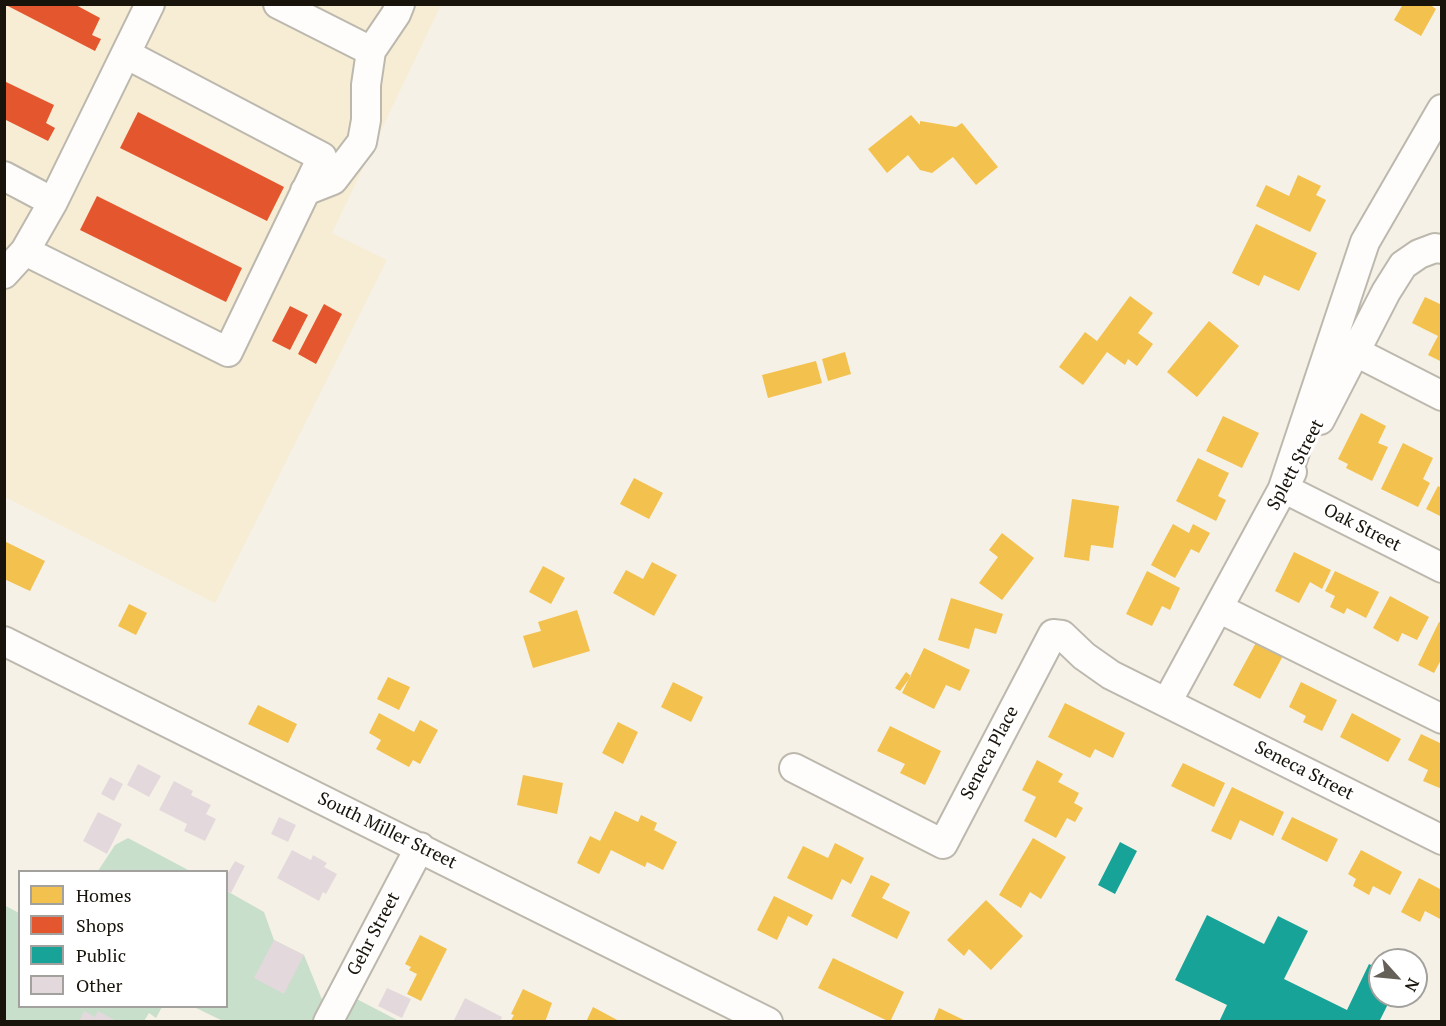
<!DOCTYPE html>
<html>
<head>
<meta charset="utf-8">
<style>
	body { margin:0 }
	#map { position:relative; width:1446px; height:1026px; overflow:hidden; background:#f6f1e6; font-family:"PT Serif",serif }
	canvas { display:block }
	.frame { position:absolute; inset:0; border:6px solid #18140b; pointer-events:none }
	.legend { position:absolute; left:18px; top:870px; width:210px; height:138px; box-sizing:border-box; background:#fff; border:2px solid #a3a19d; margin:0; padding:8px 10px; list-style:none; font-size:18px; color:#18140b }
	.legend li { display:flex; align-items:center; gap:12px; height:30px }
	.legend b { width:30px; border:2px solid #a3a19d }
	.north { position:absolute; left:1368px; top:948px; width:60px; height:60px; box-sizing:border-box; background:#fff; border:2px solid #a3a19d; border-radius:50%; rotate:117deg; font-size:16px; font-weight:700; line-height:24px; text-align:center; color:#18140b }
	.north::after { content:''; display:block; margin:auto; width:21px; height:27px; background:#666158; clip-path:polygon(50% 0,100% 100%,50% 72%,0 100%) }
</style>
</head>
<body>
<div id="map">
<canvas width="1446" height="1026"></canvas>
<div class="frame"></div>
<ul class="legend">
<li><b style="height:16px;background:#f2c14e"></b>Homes</li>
<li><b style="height:16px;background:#e4572e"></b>Shops</li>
<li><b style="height:16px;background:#17a398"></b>Public</li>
<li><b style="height:16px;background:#e3d9dc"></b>Other</li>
</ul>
<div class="north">N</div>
</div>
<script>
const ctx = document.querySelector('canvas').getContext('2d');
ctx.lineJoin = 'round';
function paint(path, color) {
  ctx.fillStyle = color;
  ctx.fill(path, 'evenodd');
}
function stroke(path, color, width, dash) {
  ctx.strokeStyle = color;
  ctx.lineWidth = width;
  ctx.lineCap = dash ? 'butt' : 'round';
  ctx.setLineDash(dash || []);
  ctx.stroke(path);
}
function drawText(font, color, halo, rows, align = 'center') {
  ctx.font = font + ' "PT Serif",serif';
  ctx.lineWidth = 6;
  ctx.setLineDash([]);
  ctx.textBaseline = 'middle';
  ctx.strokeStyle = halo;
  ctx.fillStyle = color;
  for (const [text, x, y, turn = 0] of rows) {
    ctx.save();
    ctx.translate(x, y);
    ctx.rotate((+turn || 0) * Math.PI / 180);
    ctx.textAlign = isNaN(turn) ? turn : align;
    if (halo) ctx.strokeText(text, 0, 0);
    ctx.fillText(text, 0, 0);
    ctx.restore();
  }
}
const built = new Path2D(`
	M4,5H441L332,233L387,260L215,603L5,497Z`);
const green = new Path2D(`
	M128,838L190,871H98L115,845Z
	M227,891L264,912L274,940L304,955L323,1002L315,1022L223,1021L194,1007L226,1006Z
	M4,905L19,913L20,1006L162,1007L156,1018L149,1013L144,1021H5Z
	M347,994L399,1021L332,1022Z`);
const homes = new Path2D(`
	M1403,4H1429L1436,9L1421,36L1394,20Z
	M911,115L920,125V121L956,127L962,123L998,167L976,185L953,157L932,173L920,170L908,155L887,173L868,149Z
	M1298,175L1321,186L1316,195L1326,200L1310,232L1256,206L1266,185L1289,196Z
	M1256,224L1317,253L1299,291L1264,275L1259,286L1232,273Z
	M1130,296L1153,313L1138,333L1153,344L1137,366L1128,359L1125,365L1107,352L1083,385L1059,367L1085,332L1097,341Z
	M1425,297L1442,305V362L1428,355L1438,336L1412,323Z
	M1209,321L1239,346L1197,397L1167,372Z
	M845,352L851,374L828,381L822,359Z
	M816,361L822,383L768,398L762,375Z
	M1361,413L1386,426L1378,443L1388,447L1372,481L1346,468L1348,464L1338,459Z
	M1223,416L1259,433L1242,468L1206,451Z
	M1403,443L1433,458L1423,479L1430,483L1418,507L1381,489Z
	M1198,458L1229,473L1218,496L1226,500L1216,521L1176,501Z
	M634,478L663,493L649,519L620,504Z
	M1438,486L1442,488V517L1426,509Z
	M1072,499L1119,506L1113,548L1091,545L1089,561L1064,557Z
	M1173,524L1189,533L1193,524L1210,533L1199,553L1191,549L1175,578L1151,565Z
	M1002,533L1034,558L1002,600L979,583L998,557L989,550Z
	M4,541L45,561L30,591L4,579Z
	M1294,552L1331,570L1322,589L1310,582L1299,603L1275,591Z
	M652,562L677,575L654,616L613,593L626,570L643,579Z
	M543,566L565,578L551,604L529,592Z
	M1147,571L1180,588L1170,610L1162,606L1152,626L1126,614Z
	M1335,571L1379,592L1366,618L1347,608L1344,614L1330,607L1335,596L1325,591Z
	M1390,596L1429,617L1417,640L1402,633L1398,642L1373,628Z
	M951,598L1003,614L996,634L975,628L969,649L938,640Z
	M129,604L147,613L136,635L118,626Z
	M577,610L590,651L533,668L523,636L541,631L538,622Z
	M1439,622L1442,623V658L1434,673L1418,665Z
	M1259,637L1285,652L1260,699L1233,685Z
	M924,648L970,670L960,691L946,685L934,709L902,693Z
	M906,672L911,676L900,691L895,688Z
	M388,677L410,687L399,710L377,699Z
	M673,682L703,697L691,722L661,707Z
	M1301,682L1337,700L1322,731L1303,722L1306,716L1289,707Z
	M1065,703L1125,733L1113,758L1095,749L1090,758L1048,737Z
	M258,705L297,724L288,743L248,724Z
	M379,713L414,732L420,720L438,730L420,764L413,760L409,767L376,749L381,740L369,733Z
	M1352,713L1401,739L1388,762L1340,737Z
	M618,722L638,732L623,764L602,753Z
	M890,726L941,751L925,785L900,773L905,764L877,751Z
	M1421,734L1442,744V789L1423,781L1428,770L1408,760Z
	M1037,760L1063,774L1058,782L1079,793L1074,803L1083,808L1075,822L1067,818L1056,838L1024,821L1036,797L1022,790Z
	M1183,763L1225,783L1214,807L1171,786Z
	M523,775L563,783L557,814L517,805Z
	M1232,787L1284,812L1273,836L1240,820L1231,840L1211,831Z
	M615,811L638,822L641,815L657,823L654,830L677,842L663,870L647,862L645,867L611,850L599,874L577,863L590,836L600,841Z
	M1292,817L1338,839L1327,862L1281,839Z
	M1033,838L1066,857L1041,899L1030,892L1021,908L999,895Z
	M835,843L864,858L851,884L842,879L832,900L787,878L803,846L828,858Z
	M1361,850L1402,872L1390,895L1373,886L1369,895L1353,886L1356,879L1348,874Z
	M871,875L890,884L882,898L910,912L897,939L851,916Z
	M1419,878L1442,890V920L1425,911L1420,922L1401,912Z
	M774,896L813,915L807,926L788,916L777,940L757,930Z
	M986,900L1023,936L991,970L969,949L964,956L947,940Z
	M420,935L447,949L421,1001L407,994L417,974L409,970L411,967L405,964Z
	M833,958L904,992L890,1022L818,988Z
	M523,989L552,1003L545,1022H510L514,1015L511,1014Z
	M593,1007L621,1022H586Z
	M939,1008L968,1022H933Z`);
const shops = new Path2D(`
	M4,4H74L100,18L92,35L101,39L95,51Z
	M4,81L54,105L46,123L55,128L48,141L4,119Z
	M138,112L284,187L267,221L120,148Z
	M97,196L242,268L226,302L80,230Z
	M324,304L342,314L316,364L298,354Z
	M290,306L308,315L290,350L272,341Z`);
const public = new Path2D(`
	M1120,842L1137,851L1115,894L1098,885Z
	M1207,915L1264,944L1278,916L1308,931L1284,979L1347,1010L1369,964L1380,969V996H1392L1379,1022H1219L1227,1005L1175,980Z`);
const building = new Path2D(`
	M138,764L161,776L149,797L127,785Z
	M110,777L123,784L114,801L101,794Z
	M174,781L193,791L191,795L211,805L206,814L216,819L205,841L184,831L187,824L159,810Z
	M98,812L122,824L107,854L83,841Z
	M279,817L296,825L288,842L271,834Z
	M292,850L311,860L313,855L327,863L324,867L337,874L326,894L323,892L319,901L277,878Z
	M235,861L245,866L231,893L226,890V876Z
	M274,940L304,955L284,994L254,978Z
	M387,988L411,999L402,1018L378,1006Z
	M465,998L502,1017L500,1022H453Z
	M84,1011L95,1017L98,1011L118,1022H79Z`);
const minor = new Path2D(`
	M278,4L371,51
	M1442,109L1365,242L1283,488L1442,568
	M4,176L53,202
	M305,191L333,180L362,142L366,120V85L371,51L396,14L400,4
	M25,251L228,352L322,157L126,54
	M4,274L25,251L53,202L150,4
	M1356,352L1442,396
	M1320,420L1386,292L1403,265L1419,254L1435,248L1442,249
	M1218,608L1442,719
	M4,641L768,1022
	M1167,702L1292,472
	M794,768L943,844L1053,634L1062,635L1084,656L1111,675L1442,840
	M328,1022L420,847`);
const streetNames = [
	["Splett Street",1296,465,-62],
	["Oak Street",1362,528,27],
	["Seneca Place",990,753,-62],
	["Seneca Street",1304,771,27],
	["South Miller Street",387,831,26],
	["Gehr Street",374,934,-62]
];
paint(built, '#f7ecd4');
paint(green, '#c8dfcb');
paint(homes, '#f2c14e');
paint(shops, '#e4572e');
paint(public, '#17a398');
paint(building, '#e3d9dc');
stroke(minor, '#bcb8ae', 32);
stroke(minor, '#fefdfb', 28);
drawText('18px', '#18140b', '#fff', streetNames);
</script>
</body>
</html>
